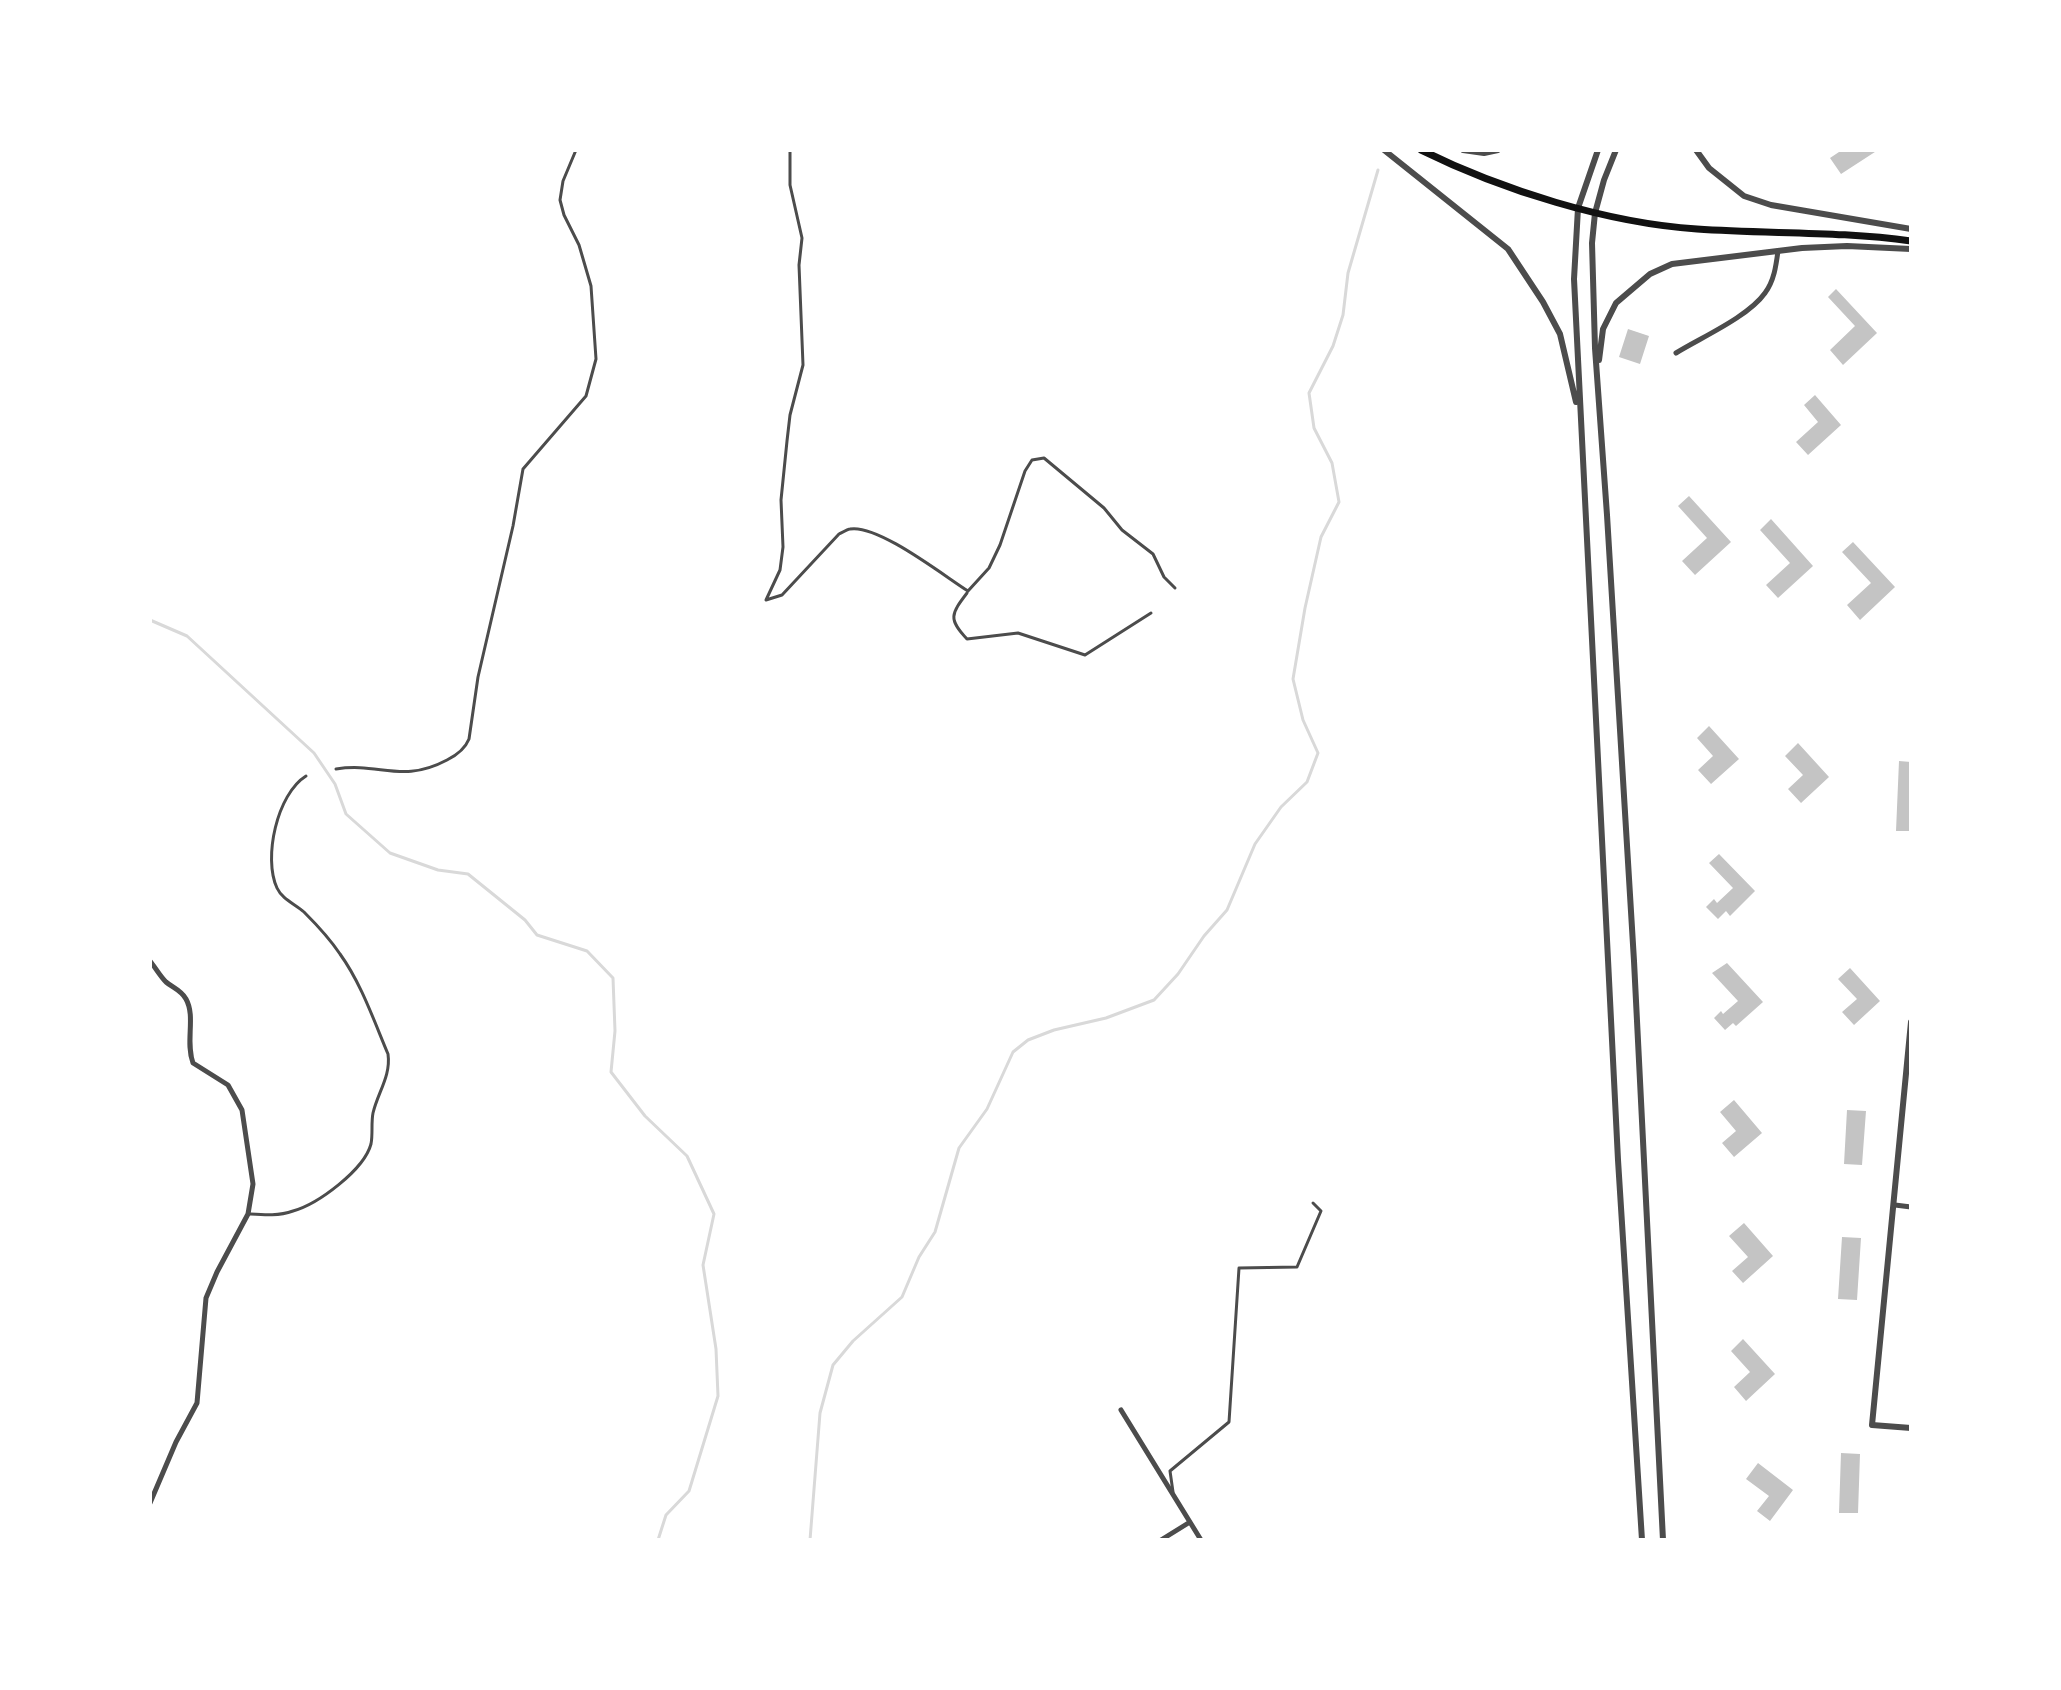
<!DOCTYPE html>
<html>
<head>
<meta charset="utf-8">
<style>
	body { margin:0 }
	#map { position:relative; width:2061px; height:1690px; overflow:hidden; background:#fff; font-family:Raleway,sans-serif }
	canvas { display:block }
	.frame { position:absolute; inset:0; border:152px solid #fff; pointer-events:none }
</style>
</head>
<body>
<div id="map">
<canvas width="2061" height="1690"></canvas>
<div class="frame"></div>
</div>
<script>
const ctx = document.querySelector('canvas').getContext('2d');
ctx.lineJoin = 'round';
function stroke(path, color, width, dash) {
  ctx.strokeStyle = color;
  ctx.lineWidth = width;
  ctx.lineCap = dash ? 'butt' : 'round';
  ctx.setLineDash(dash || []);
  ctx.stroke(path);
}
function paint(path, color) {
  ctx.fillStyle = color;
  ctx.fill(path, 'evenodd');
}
const stream = new Path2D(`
	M150,620L187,636L314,753L335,784L346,814L390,853L438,870L468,874L525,920L537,935L587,951L613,978L615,1031L611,1072L645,1116L687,1156L714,1214L703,1265L716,1349L718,1396L689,1491L666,1515L658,1540
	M810,1540L820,1413L833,1365L853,1341L902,1297L919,1257L935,1232L959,1148L987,1109L1013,1052L1028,1040L1054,1030L1106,1018L1154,1000L1178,974L1204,936L1227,910L1255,844L1281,807L1307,782L1318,753L1303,720L1293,679L1305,608L1321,537L1339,502L1332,463L1314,428L1309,393L1333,346L1343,315L1348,273L1378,170`);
const building = new Path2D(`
	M1842,150H1878L1841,174L1830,158Z
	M1836,289L1877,333L1843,365L1830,350L1855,326L1828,297Z
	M1628,329L1649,336L1640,364L1619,357Z
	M1815,395L1841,425L1808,455L1796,442L1818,422L1804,405Z
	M1689,496L1731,542L1695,575L1682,561L1707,538L1678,506Z
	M1771,519L1813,566L1778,598L1766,585L1790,563L1760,530Z
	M1853,542L1895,587L1860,620L1847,605L1871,583L1842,552Z
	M1709,726L1739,759L1711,784L1698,770L1713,756L1697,738Z
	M1798,743L1829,777L1801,803L1788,789L1803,775L1785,756Z
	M1899,761L1911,762V831H1896Z
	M1719,854L1755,891L1730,916L1726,911L1718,919L1706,907L1714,899L1717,903L1733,888L1709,863Z
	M1727,963L1763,1002L1736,1026L1733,1023L1725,1030L1714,1018L1721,1011L1723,1014L1738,1001L1712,973Z
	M1850,968L1880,1001L1854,1025L1842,1012L1857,999L1838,979Z
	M1734,1100L1762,1133L1734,1157L1722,1143L1736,1131L1720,1112Z
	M1847,1110L1866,1111L1862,1165L1844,1164Z
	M1744,1223L1773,1256L1743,1283L1732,1271L1748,1257L1729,1236Z
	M1842,1237L1861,1238L1857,1300L1838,1299Z
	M1743,1339L1775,1374L1746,1401L1734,1387L1750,1372L1731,1351Z
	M1841,1453L1860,1454L1858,1513H1839Z
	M1758,1463L1793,1490L1770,1521L1757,1511L1769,1496L1746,1479Z`);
const service = new Path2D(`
	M967,593C951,614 948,619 967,639L1018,633L1085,655L1151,613
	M766,600L782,595L839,534C841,533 848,529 850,529C878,524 944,576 968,591L989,568L1000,545L1025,471L1032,460L1044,458L1104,508L1122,530L1153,554L1164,577L1175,588
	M766,600L780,570L783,547L781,500L787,441L790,415L803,365L799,265L802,238L790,185V150
	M336,769C380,762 402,784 447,760C457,755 465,749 469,739L478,677L513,526L523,469L586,396L596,359L591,286L579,245L564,215L560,200L563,181L576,150
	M250,1214C265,1215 279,1216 293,1211C318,1204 364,1170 371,1144C373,1134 371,1123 373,1113C378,1092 391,1076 388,1054C374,1021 361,983 340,954C330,939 317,925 304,912C295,904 282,899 277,888C263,858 277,794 306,776
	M1173,1492L1170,1471L1229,1422L1239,1268L1297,1267L1321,1211L1313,1203`);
const minor = new Path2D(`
	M1676,353C1702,337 1748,317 1765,293C1774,281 1776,266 1778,251
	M150,961C155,967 160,976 166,982C173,988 181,990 186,999C196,1017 185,1041 193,1063L228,1085L242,1110L253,1184L248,1214L217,1272L206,1298L197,1403L176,1442L150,1503
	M1895,1205L1911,1207
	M1121,1410L1201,1540
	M1161,1540L1190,1522`);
const tertiary = new Path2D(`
	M1384,150L1508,249L1543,302L1560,334L1576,402
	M1463,150L1484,153L1498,150
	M1598,150L1578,208L1574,279L1618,1160L1642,1540
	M1616,150L1604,180L1595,213L1592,243L1595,348L1607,515L1634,961L1663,1540
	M1696,150L1709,168L1744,196L1771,205L1911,229
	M1599,360L1603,329L1616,303L1650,274L1672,264L1802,248L1847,246L1911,249
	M1911,1022L1872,1425L1911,1428`);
const secondary = new Path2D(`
	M1421,150C1502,190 1607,223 1697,229C1768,234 1840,231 1911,241`);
stroke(stream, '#d9d9d9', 3);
paint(building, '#c4c4c4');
stroke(service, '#4c4c4c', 3);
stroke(minor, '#4c4c4c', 5);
stroke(tertiary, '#4c4c4c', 6);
stroke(secondary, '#111', 7);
</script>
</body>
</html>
